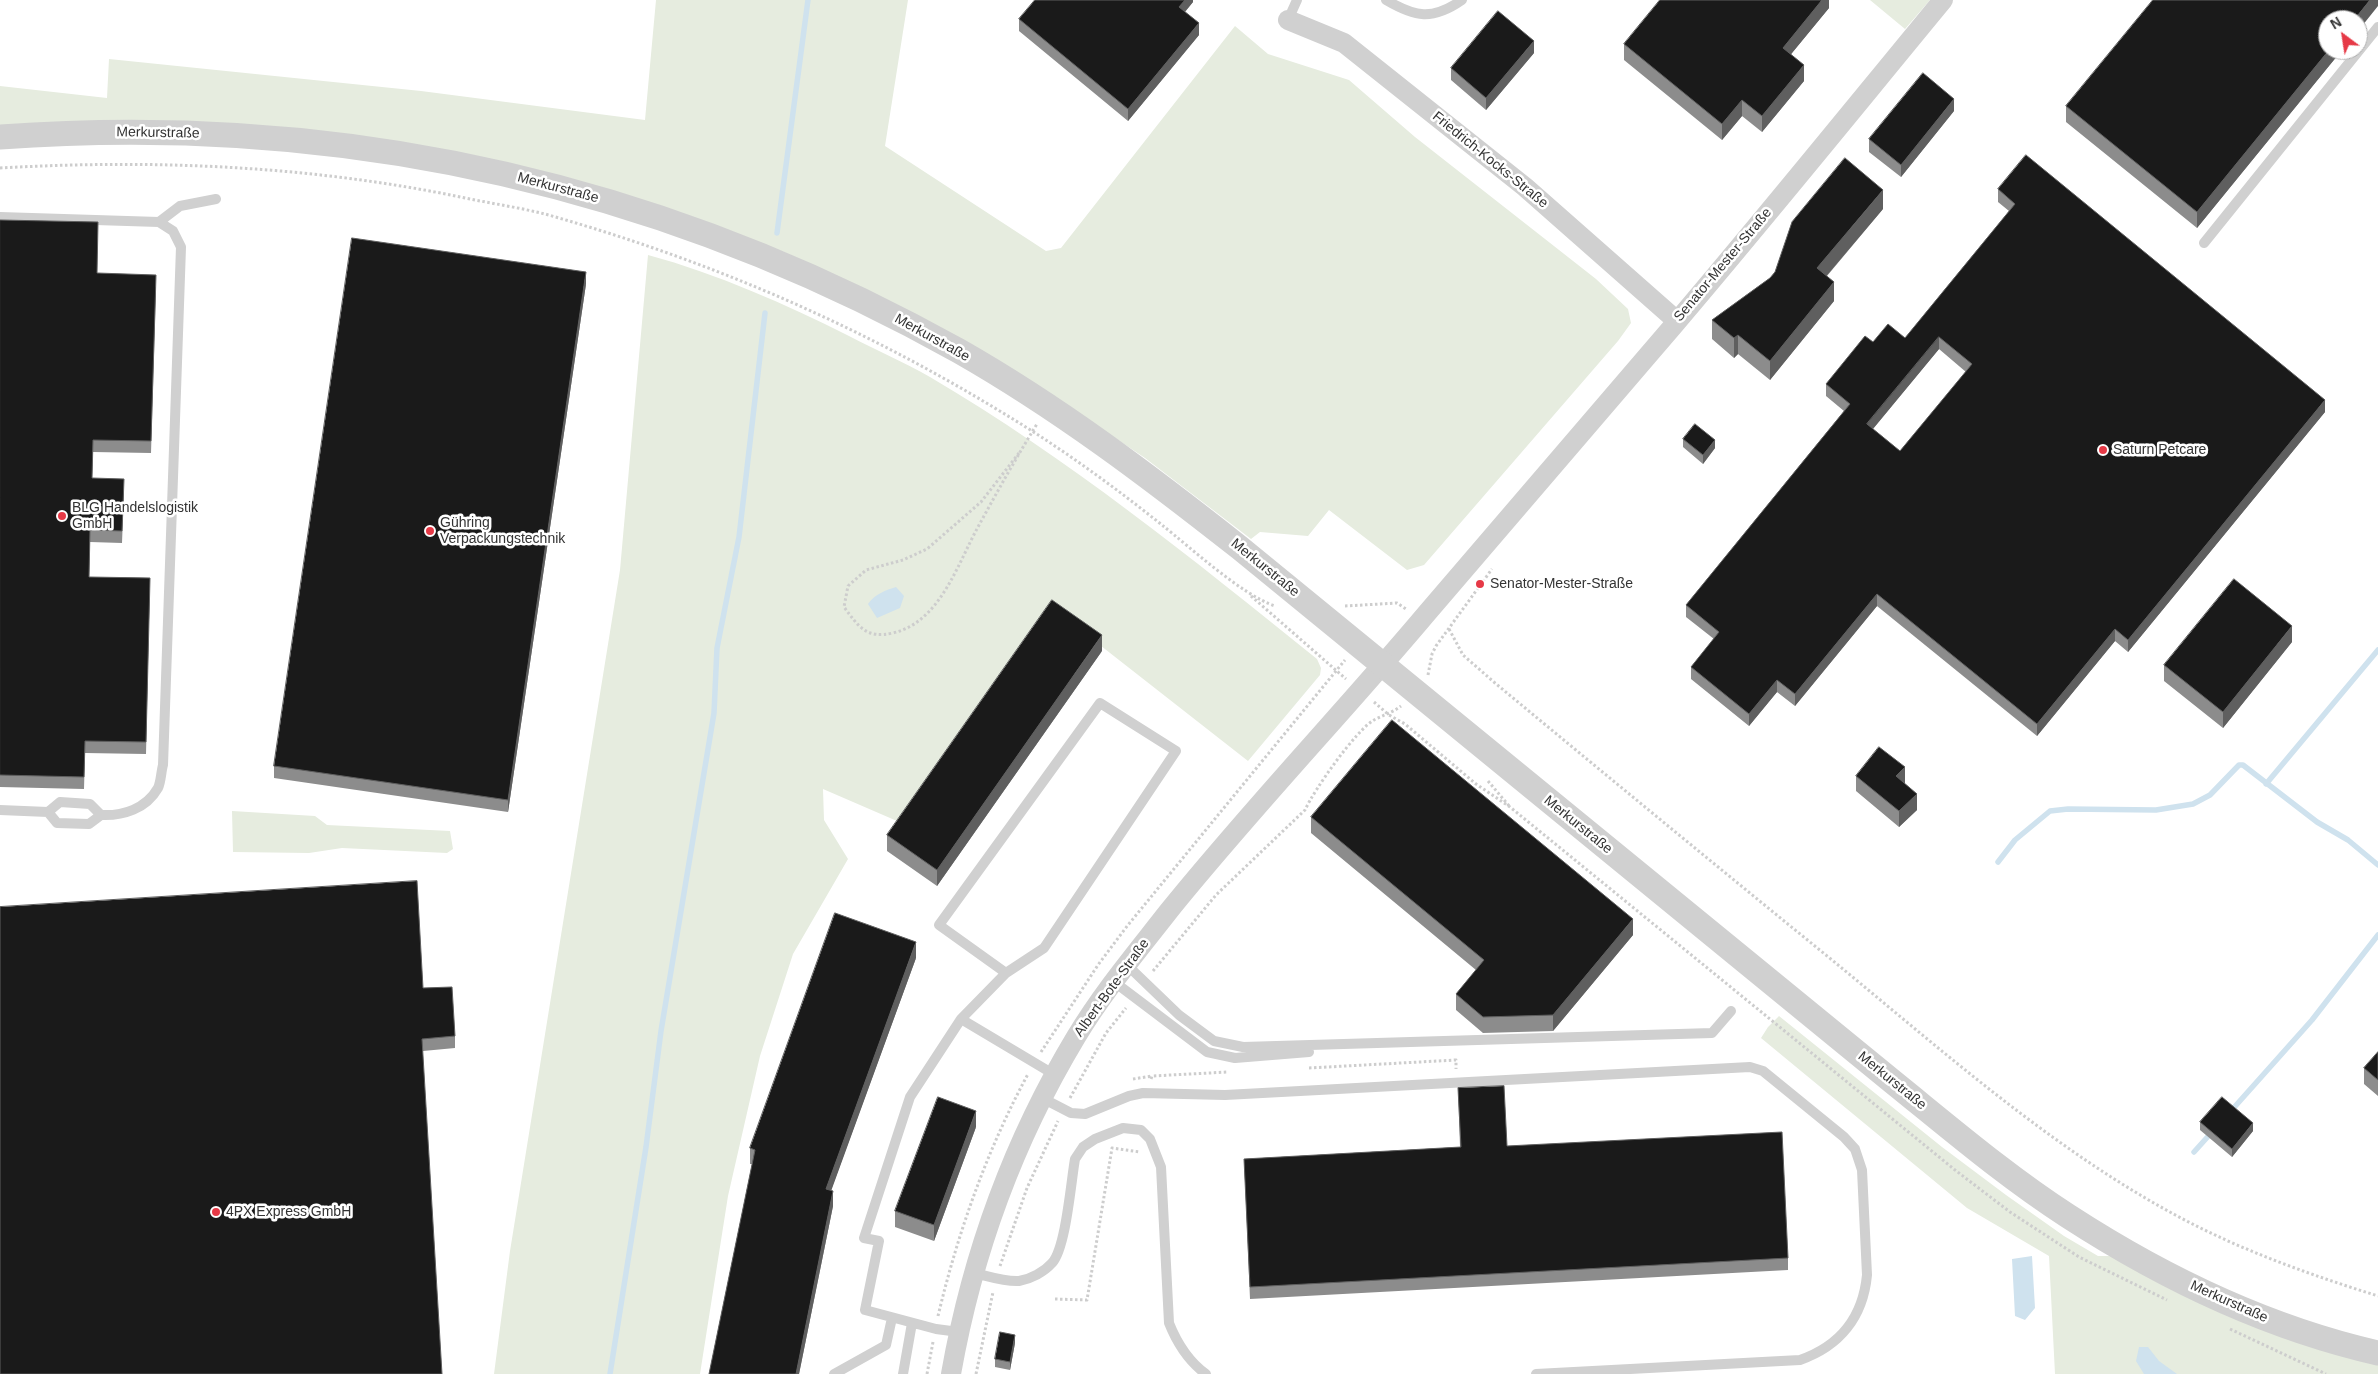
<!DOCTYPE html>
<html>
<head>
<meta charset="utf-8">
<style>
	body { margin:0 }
	#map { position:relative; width:2378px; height:1374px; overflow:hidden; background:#fff; font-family:Helvetica,sans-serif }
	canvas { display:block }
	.north { position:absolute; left:2318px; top:10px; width:50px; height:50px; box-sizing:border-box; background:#fff; border:1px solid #adadad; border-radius:50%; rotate:329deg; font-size:14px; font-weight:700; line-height:20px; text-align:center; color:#333 }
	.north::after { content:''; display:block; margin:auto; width:18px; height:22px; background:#e63946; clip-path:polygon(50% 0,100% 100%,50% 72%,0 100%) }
</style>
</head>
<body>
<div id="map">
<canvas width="2378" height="1374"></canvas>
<div class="north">N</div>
</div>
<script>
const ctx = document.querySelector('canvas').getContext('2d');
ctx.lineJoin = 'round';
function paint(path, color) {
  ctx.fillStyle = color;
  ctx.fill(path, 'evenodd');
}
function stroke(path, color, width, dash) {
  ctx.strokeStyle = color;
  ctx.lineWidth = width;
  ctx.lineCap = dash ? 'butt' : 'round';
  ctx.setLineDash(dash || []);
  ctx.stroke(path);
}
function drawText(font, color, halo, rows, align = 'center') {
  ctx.font = font + ' Helvetica,sans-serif';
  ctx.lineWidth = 5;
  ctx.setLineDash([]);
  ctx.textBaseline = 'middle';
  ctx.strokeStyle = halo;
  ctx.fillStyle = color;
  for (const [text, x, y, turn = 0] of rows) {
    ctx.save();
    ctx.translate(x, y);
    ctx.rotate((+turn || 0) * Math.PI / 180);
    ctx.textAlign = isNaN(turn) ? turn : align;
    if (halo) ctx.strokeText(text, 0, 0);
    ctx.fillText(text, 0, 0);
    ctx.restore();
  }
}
const green = new Path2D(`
	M656,0H908L885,146L1046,251L1061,248L1235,26L1268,54L1349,80L1415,137L1596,279L1628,309L1631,323L1618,341L1424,565L1407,570L1329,510L1308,536L1260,532L1251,539L1145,458L1057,399L891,302L784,252L689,217L498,162L0,128V86L107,98L109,59L421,91L645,120Z
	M1870,0H1930L1905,29Z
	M648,255C718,274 785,304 849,336C876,350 904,362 930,377C1068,458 1193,559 1317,659L1321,668L1320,675L1248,761L1050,606L897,821L823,789L824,820L848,859L793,954L760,1056L728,1196L700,1374H494L510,1251L620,570Z
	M232,811L315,816L327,825L450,831L453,849L447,853L342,848L309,853L233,852Z
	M1779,1016L1942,1147L2006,1195L2064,1236L2098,1256H2117L2378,1364V1374H2055L2049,1256L1967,1208L1761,1038L1768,1027Z`);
const water = new Path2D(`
	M896,587L904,596L900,608L877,618L868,604C875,594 886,590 896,587Z
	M2032,1256L2035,1308L2025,1320L2015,1316L2012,1259Z
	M2139,1347H2148L2159,1361L2177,1374H2144L2136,1361Z`);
const stream = new Path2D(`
	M777,233L808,0
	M2266,784L2378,650
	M1998,862L2015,840L2050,811L2068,809L2156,810L2193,804L2210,795L2239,765H2243L2317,822L2348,840L2378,865
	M2230,1112L2312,1020L2378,935
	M2194,1152L2212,1132
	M610,1374L646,1147L661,1031L714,713L717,648L739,537L765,313`);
const path = new Path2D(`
	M0,168C158,159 315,166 470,199C495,204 521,208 545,214C708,260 859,325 1003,413C1058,446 1112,485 1162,525C1191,548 1242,595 1275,606
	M1019,453L981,502L927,549L903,560L866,570L848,586L844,607C859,627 866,639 893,633C940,622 957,565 978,527C997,492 1016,458 1037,424
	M1251,596L1346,679
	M1345,606L1397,603L1406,609
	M1449,629L1463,655L1495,683C1607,776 1719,868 1832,960C1943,1051 2053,1150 2181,1218C2243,1251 2311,1275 2378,1296
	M1428,675L1432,654L1436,646L1492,569
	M1374,702L1389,715L1405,724L1476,784L1510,807L1955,1170L2010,1212L2079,1257L2167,1300
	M1488,781L1510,807
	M1153,971L1216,895L1305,810C1314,790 1356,730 1374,720C1383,715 1392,713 1401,706
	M1041,1052L1098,965L1128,925L1345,660
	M1309,1068L1456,1060V1069
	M1133,1079L1152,1076
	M1151,1079L1152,1076L1228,1072
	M1070,1098L1106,1033L1126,1008
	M1000,1266L1027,1188L1058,1121
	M1055,1299L1087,1300L1112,1148L1140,1152
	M938,1316C958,1232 987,1150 1028,1074
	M2230,1329L2326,1374
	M927,1374L933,1342
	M976,1374L993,1292`);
const service = new Path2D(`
	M1386,0C1415,17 1432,21 1462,0
	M1288,20L1297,0
	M0,217L159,222L173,231L181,247L163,765C161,772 161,782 158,788C146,809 123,816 101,815L89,824L57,823L48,812
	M159,222L180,206L216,199
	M2204,243L2378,27
	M0,810L48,812L60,802L90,804L101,815
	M1127,965L1179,1015L1214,1041L1243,1047L1712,1033L1731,1011
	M1113,981L1207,1052L1235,1058L1309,1052
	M961,1019L1006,973L1044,948L1176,751L1100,703L939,925L1006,973
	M1042,1098L1071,1113L1085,1114L1129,1096L1143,1093L1225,1095L1750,1067L1763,1071L1844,1137L1855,1149L1862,1170L1867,1275C1863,1317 1840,1346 1800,1360L1536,1374
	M974,1273C988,1276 1004,1282 1019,1281C1031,1279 1044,1272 1052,1263C1066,1248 1071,1181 1075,1159L1083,1147L1095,1139L1123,1128L1141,1130L1150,1139L1161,1167L1169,1323C1177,1343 1188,1361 1206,1374
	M959,1332L936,1329L865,1310L879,1241L864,1238L910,1097L961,1019L1055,1075
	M834,1374L886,1345L892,1318
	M903,1374L912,1323`);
const minor = new Path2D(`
	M1288,20L1344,43L1525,187L1677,321
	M951,1374C972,1255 1014,1140 1076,1037C1103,992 1136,953 1168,912C1251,809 1342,714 1427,613C1509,516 1592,421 1674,325C1765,218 1854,108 1943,0`);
const tertiary = new Path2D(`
	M0,137C340,112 661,184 959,351C1059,408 1150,477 1240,548L1893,1082C1950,1128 2006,1176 2068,1216C2162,1277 2268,1328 2378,1353`);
const wall = new Path2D(`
	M1193,0V2L1185,12L1199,35L1128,121L1019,31V19Z
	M1829,0V8L1791,54L1804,81L1762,132L1742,116L1722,140L1624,60V44Z
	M2328,50H2342L2197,228L2066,122V106Z
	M1534,53L1486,110L1451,80V68Z
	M1954,111L1901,177L1869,152V139Z
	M1998,189L2325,412L2128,652L2115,641L2037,736L1877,606L1795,706L1777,692L1749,726L1691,679V667L1714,639L1686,617V605L1844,411L1826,396V384L1873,342L1905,338L2009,211L1998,202ZM1939,349L1966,372L1900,451L1873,429Z
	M1883,209L1827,276L1834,301L1770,380L1738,354L1734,358L1712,339V320L1770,278Z
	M0,220L97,273L156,287L151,453L93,452L92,478L124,491L122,543L90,542L89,577L150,578L146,754L85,753L84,789L0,787Z
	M586,284L508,812L274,778V766Z
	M1683,439L1715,448L1703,464L1683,447Z
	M2292,642L2223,728L2164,681V665Z
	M1102,651L937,886L887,851V835Z
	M1856,776L1905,783V784L1917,810L1899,827L1856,791Z
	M1311,817L1633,935L1553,1031L1483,1033L1456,1010V994L1476,970L1311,833Z
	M916,958L831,1190L833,1206L799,1374H709L752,1164H750V1148Z
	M423,988L455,1036V1048L423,1051L0,1374Z
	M2378,1052V1096L2364,1084V1068Z
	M1458,1088L1507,1146L1788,1258V1270L1250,1299L1244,1159L1460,1147Z
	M2200,1122L2253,1131L2232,1157L2200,1130Z
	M976,1127L934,1241L895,1227V1211Z
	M1015,1343L1010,1370L995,1367V1359Z`);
const shadedWall = new Path2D(`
	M1185,0H1193V2L1179,19V7Z
	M1822,0H1829V8L1783,64V48Z
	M2370,0H2378V6L2358,31V20H2354Z
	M1199,23V35L1128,121V109Z
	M1534,41V53L1486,110V98Z
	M2329,50H2342L2197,228V212Z
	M1804,65V81L1762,132V116Z
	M1954,99V111L1901,177V165Z
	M1742,100V116L1722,140V124Z
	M1883,190V209L1817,287V268Z
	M586,272V284L508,812V800Z
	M1834,282V301L1770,380V361Z
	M1738,335V354L1734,358V338Z
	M1939,337V349L1867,436V424Z
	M2325,400V412L2128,652V640Z
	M1715,440V448L1703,464V455Z
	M1877,594V606L1795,706V694Z
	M2292,626V642L2223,728V712Z
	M2115,629V641L2037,736V724Z
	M1102,635V651L937,886V870Z
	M1777,680V692L1749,726V714Z
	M1905,767V783L1896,792V776Z
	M1917,794V810L1899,827V811Z
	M1633,919V935L1553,1031V1015Z
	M916,942V958L826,1205V1189Z
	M976,1111V1127L934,1241V1225Z
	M2253,1123V1131L2232,1157V1149Z
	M833,1191V1206L799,1374H796Z
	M1015,1335V1343L1010,1370V1362Z`);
const building = new Path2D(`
	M1035,0H1185L1179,7L1199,23L1128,109L1019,19Z
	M1660,0H1822L1783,48L1804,65L1762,116L1742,100L1722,124L1624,44Z
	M2153,0H2370L2354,20H2328V50H2329L2197,212L2066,106Z
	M1498,11L1534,41L1486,98L1451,68Z
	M1923,73L1954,99L1901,165L1869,139Z
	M2026,155L2325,400L2128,640L2115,629L2037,724L1877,594L1795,694L1777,680L1749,714L1691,667L1719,632L1686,605L1850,404L1826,384L1865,336L1873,342L1888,324L1905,338L2015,204L1998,189ZM1939,337L1972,364L1900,451L1867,424Z
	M1845,158L1883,190L1817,268L1834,282L1770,361L1738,335L1734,338L1712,320L1770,278L1775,272L1792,222Z
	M0,220L98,222L97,273L156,275L151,441L93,440L92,478L124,479L122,531L90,530L89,577L150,578L146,742L85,741L84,777L0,775Z
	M352,238L586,272L508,800L274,766Z
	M1695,424L1715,440L1703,455L1683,439Z
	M2234,579L2292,626L2223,712L2164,665Z
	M1052,600L1102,635L937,870L887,835Z
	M1392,720L1633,919L1553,1015L1483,1017L1456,994L1484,960L1311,817Z
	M1879,747L1905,767L1896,776L1917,794L1899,811L1856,776Z
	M417,881L423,988L452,987L455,1036L422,1039L442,1374H0V907Z
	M835,913L916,942L826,1189L833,1191L796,1374H709L755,1150L750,1148Z
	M2378,1052V1080L2364,1068Z
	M1504,1086L1507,1146L1782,1132L1788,1258L1250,1287L1244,1159L1461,1147L1458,1088Z
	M938,1097L976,1111L934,1225L895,1211Z
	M2222,1097L2253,1123L2232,1149L2200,1122Z
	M1000,1332L1015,1335L1010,1362L995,1359Z`);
const markers = [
	[2103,450,5,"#e63946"],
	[62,516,5,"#e63946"],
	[430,531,5,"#e63946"],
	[1480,584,5,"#e63946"],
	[216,1212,5,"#e63946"]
];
const streetNames = [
	["Merkurstraße",158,133,1],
	["Friedrich-Kocks-Straße",1490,160,39],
	["Merkurstraße",558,188,15],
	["Senator-Mester-Straße",1723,265,-50],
	["Merkurstraße",932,338,29],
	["Merkurstraße",1265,568,39],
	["Merkurstraße",1578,825,39],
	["Albert-Bote-Straße",1112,988,-54],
	["Merkurstraße",1892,1081,39],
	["Merkurstraße",2229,1302,24]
];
const poiNames = [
	["Saturn Petcare",2113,450],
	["BLG Handelslogistik",72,508],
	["GmbH",72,524],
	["Gühring",440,523],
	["Verpackungstechnik",440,539],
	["Senator-Mester-Straße",1490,584],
	["4PX Express GmbH",226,1212]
];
paint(green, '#e6ecdf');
paint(water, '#cfe2ee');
stroke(stream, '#cfe2ee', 5.5);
stroke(path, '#cdcdcd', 3, [2.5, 2.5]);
stroke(service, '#d0d0d0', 10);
stroke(minor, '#d0d0d0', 20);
stroke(tertiary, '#d0d0d0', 25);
paint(wall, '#8c8c8c');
paint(shadedWall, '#5f5f5f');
paint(building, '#1a1a1a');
stroke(building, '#5f5f5f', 1);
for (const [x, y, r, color] of markers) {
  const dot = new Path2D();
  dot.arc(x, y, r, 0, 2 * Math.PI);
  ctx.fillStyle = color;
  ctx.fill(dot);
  stroke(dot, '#fff', 2);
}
drawText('14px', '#333', '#fff', streetNames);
drawText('14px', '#333', '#fff', poiNames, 'left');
</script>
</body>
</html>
